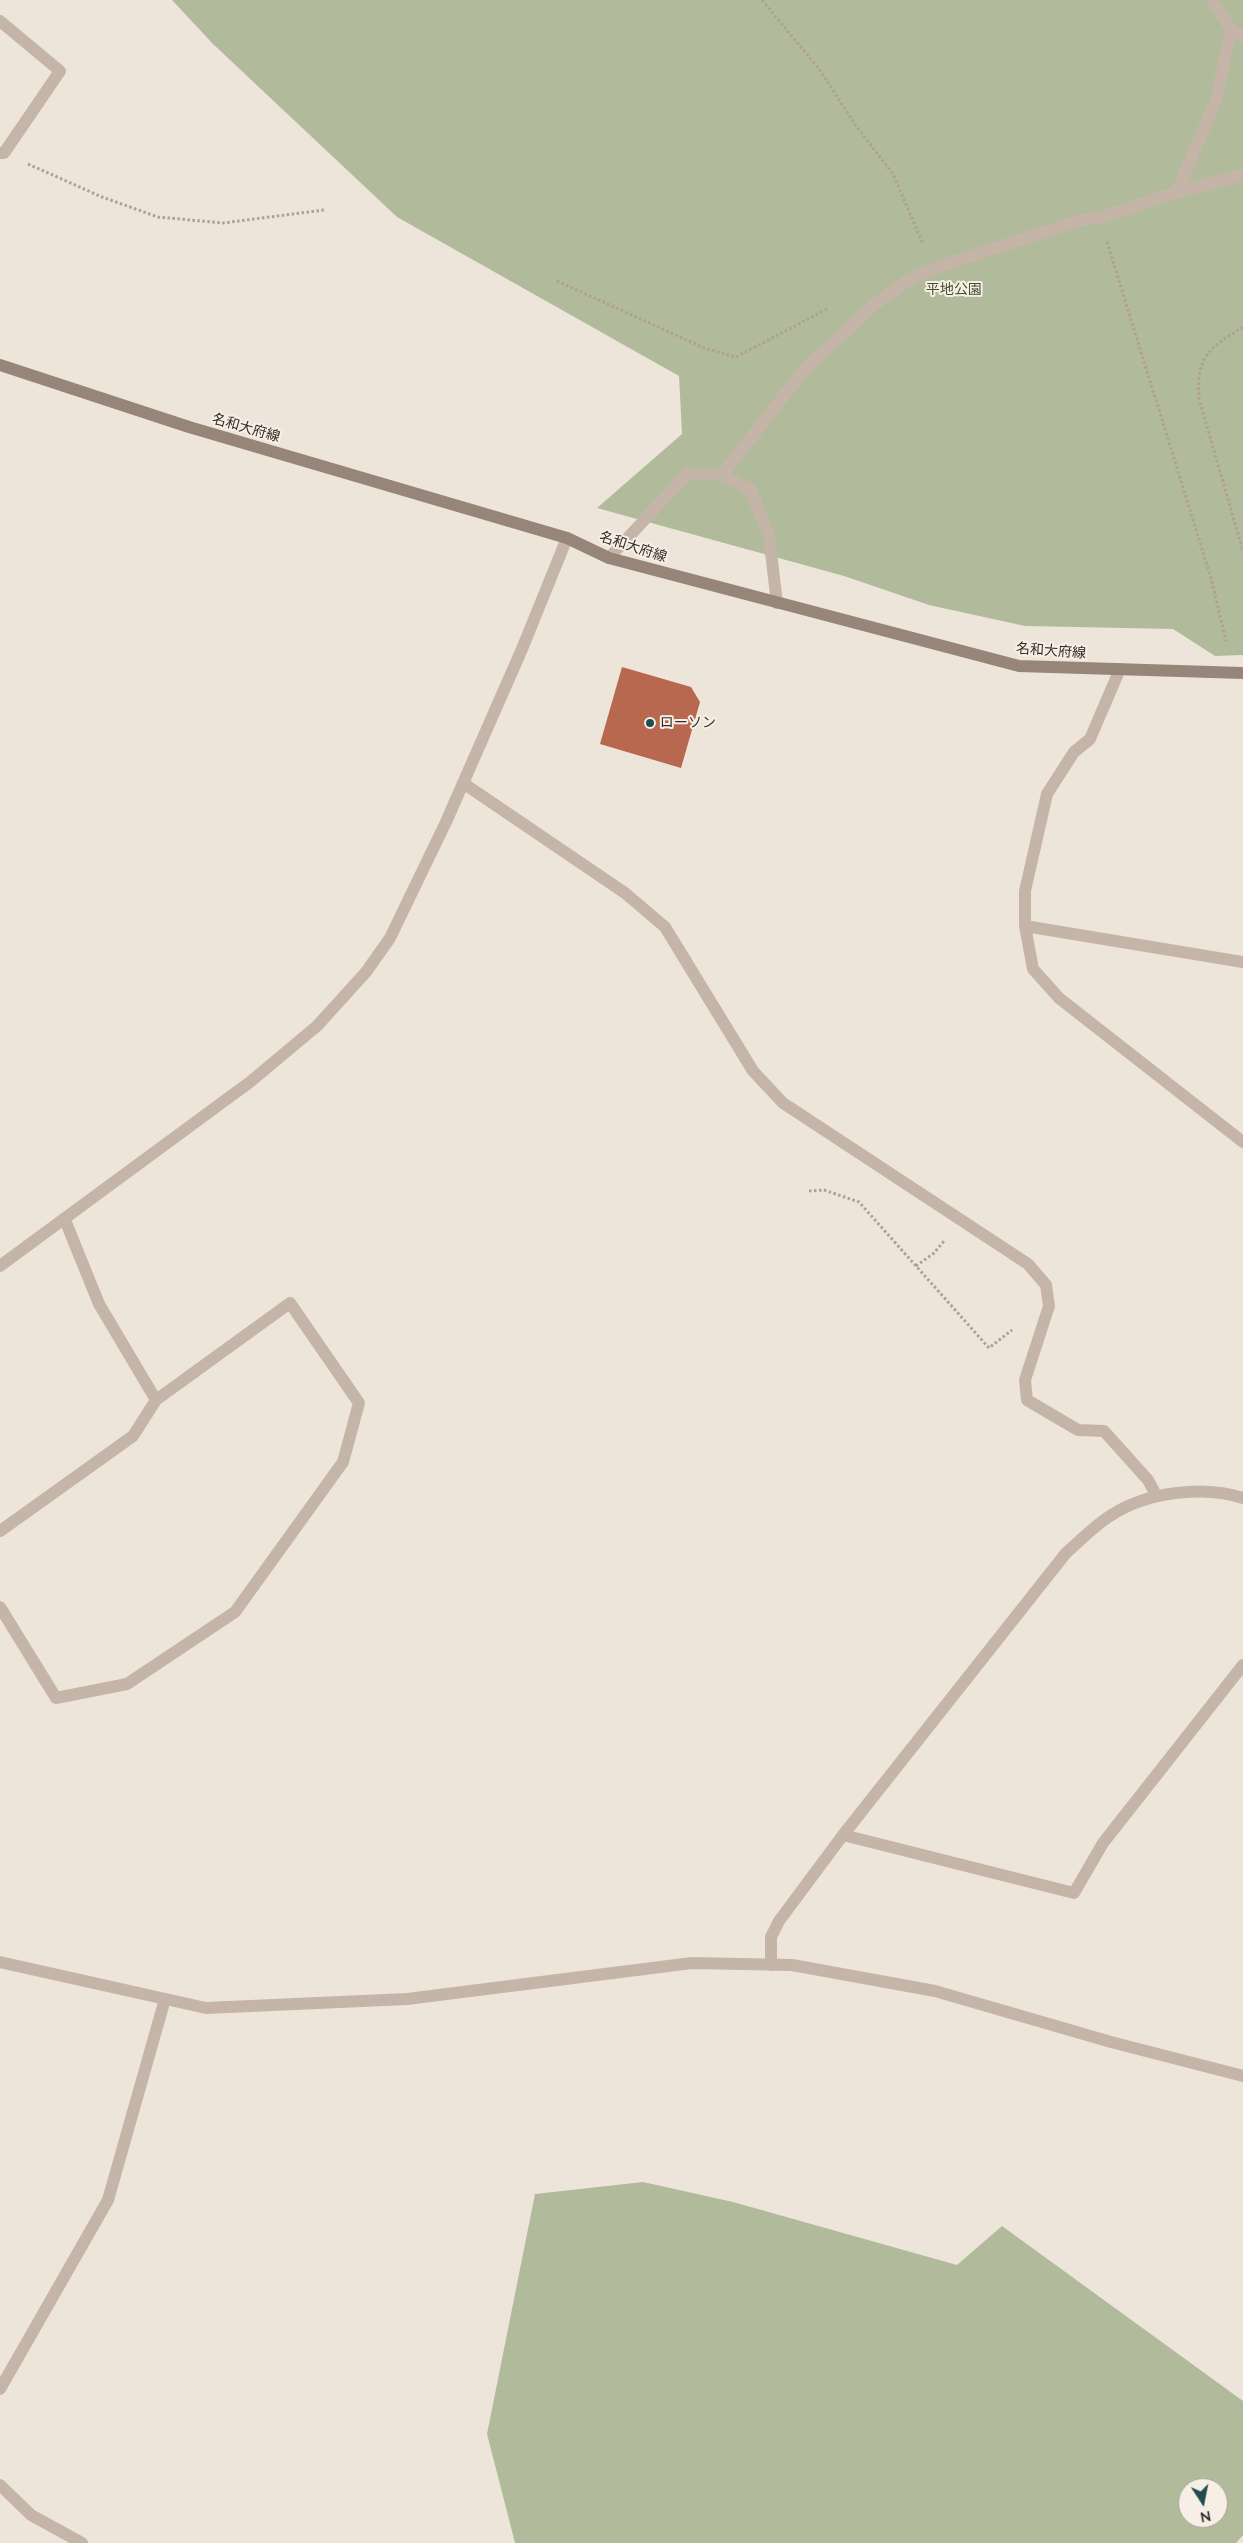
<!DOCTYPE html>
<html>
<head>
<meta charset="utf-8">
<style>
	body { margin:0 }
	#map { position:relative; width:1243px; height:2543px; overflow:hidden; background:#eee5da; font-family:Mulish,sans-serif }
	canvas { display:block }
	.north { position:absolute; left:1178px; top:2478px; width:50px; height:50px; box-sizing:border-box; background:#f7efe6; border:1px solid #a8a19a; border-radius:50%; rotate:169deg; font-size:14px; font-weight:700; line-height:20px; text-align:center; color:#322b27 }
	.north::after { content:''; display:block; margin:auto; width:18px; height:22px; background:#224c4f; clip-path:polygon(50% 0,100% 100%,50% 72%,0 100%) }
</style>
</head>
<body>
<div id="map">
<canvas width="1243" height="2543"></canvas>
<div class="north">N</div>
</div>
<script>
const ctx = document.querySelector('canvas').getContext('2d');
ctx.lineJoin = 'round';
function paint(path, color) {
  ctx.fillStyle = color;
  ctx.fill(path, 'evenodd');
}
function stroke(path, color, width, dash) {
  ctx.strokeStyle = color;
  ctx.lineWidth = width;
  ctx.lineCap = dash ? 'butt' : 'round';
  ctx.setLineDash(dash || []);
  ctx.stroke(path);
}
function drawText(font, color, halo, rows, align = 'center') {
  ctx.font = font + ' Mulish,"Noto Sans JP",sans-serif';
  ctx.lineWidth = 4;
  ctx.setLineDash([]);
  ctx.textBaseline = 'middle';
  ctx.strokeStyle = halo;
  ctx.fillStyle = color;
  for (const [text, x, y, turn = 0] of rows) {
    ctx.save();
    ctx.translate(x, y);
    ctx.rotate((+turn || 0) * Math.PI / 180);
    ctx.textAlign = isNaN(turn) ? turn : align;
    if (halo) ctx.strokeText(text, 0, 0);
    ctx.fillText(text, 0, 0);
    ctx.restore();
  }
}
const green = new Path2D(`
	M172,0H1243V655L1215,656L1173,629L1025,626L929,605L844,576L597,508L682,434L679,376L397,217L213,44Z
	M643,2182L733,2202L957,2265L1002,2226L1243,2401V2535L1236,2543H515L487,2434L535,2194ZM1188,2488H1218V2518H1188Z`);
const building = new Path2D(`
	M622,667L691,687L700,702L681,768L600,744Z`);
const path = new Path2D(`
	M762,0L820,70L856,126L893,174L923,244
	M28,164L102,197L158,217L223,223L324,210
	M1107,242L1211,578L1226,641
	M557,281L704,348L736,357L829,308
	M1243,327C1209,348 1196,356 1199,399L1243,551
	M809,1191L824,1190L859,1202L989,1348L1012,1330
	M916,1266L934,1253L944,1241`);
const service = new Path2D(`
	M1212,0L1231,29
	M1177,192L1217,97L1231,29L1243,37
	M722,475L805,369L875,304L909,280L943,265L1085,219L1099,218L1177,192L1243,175
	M609,558L687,474L722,475L750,489L769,536L777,603
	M0,2389L108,2200L165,1999
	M0,2485L31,2515L82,2543`);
const minor = new Path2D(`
	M0,21L60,71L4,153H0
	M1120,669L1090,739L1074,752L1047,794L1025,891V926L1033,969L1059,998L1243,1142
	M463,783L625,893L665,927L753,1071L783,1103L1028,1264L1046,1285L1049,1306L1025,1380L1027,1400L1078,1430L1104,1431L1148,1480L1156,1495
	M1025,926L1243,962
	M65,1220L99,1304L156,1400
	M0,1531L133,1436L156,1400L290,1303L359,1403L343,1462L235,1612L127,1684L56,1698L0,1607
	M843,1835L1074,1893L1103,1843L1243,1665
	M771,1965V1937L779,1921L843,1835L1066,1553C1080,1541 1094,1526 1110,1516C1146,1492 1202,1485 1243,1498`);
const tertiary = new Path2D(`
	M0,1266L250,1082L317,1026L366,972L390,938L446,822L522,649L567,538
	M0,1962L206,2008L407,1999L692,1963L792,1965L935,1991L1111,2042L1243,2076`);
const secondary = new Path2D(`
	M0,365L189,427L567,538L609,558L1019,666L1243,673`);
const markers = [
	[650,723,5,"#224c4f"]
];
const parkNames = [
	["平地公園",954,290]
];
const streetNames = [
	["名和大府線",246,428,16],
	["名和大府線",633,547,18],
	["名和大府線",1051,651,4]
];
const poiNames = [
	["ローソン",660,723]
];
paint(green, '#b1bb9c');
paint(building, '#b8684e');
stroke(path, '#b09f92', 3, [2.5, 2.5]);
stroke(service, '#c5b5a8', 12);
stroke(minor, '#c5b5a8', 12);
stroke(tertiary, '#c5b5a8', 12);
stroke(secondary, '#988579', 12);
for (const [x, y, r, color] of markers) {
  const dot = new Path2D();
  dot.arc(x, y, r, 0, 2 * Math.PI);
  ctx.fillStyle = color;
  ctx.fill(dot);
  stroke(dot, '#f7efe6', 2);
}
drawText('14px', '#424e2e', '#f7efe6', parkNames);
drawText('14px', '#322b27', '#f7efe6', streetNames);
drawText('14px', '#322b27', '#f7efe6', poiNames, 'left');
</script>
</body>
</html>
